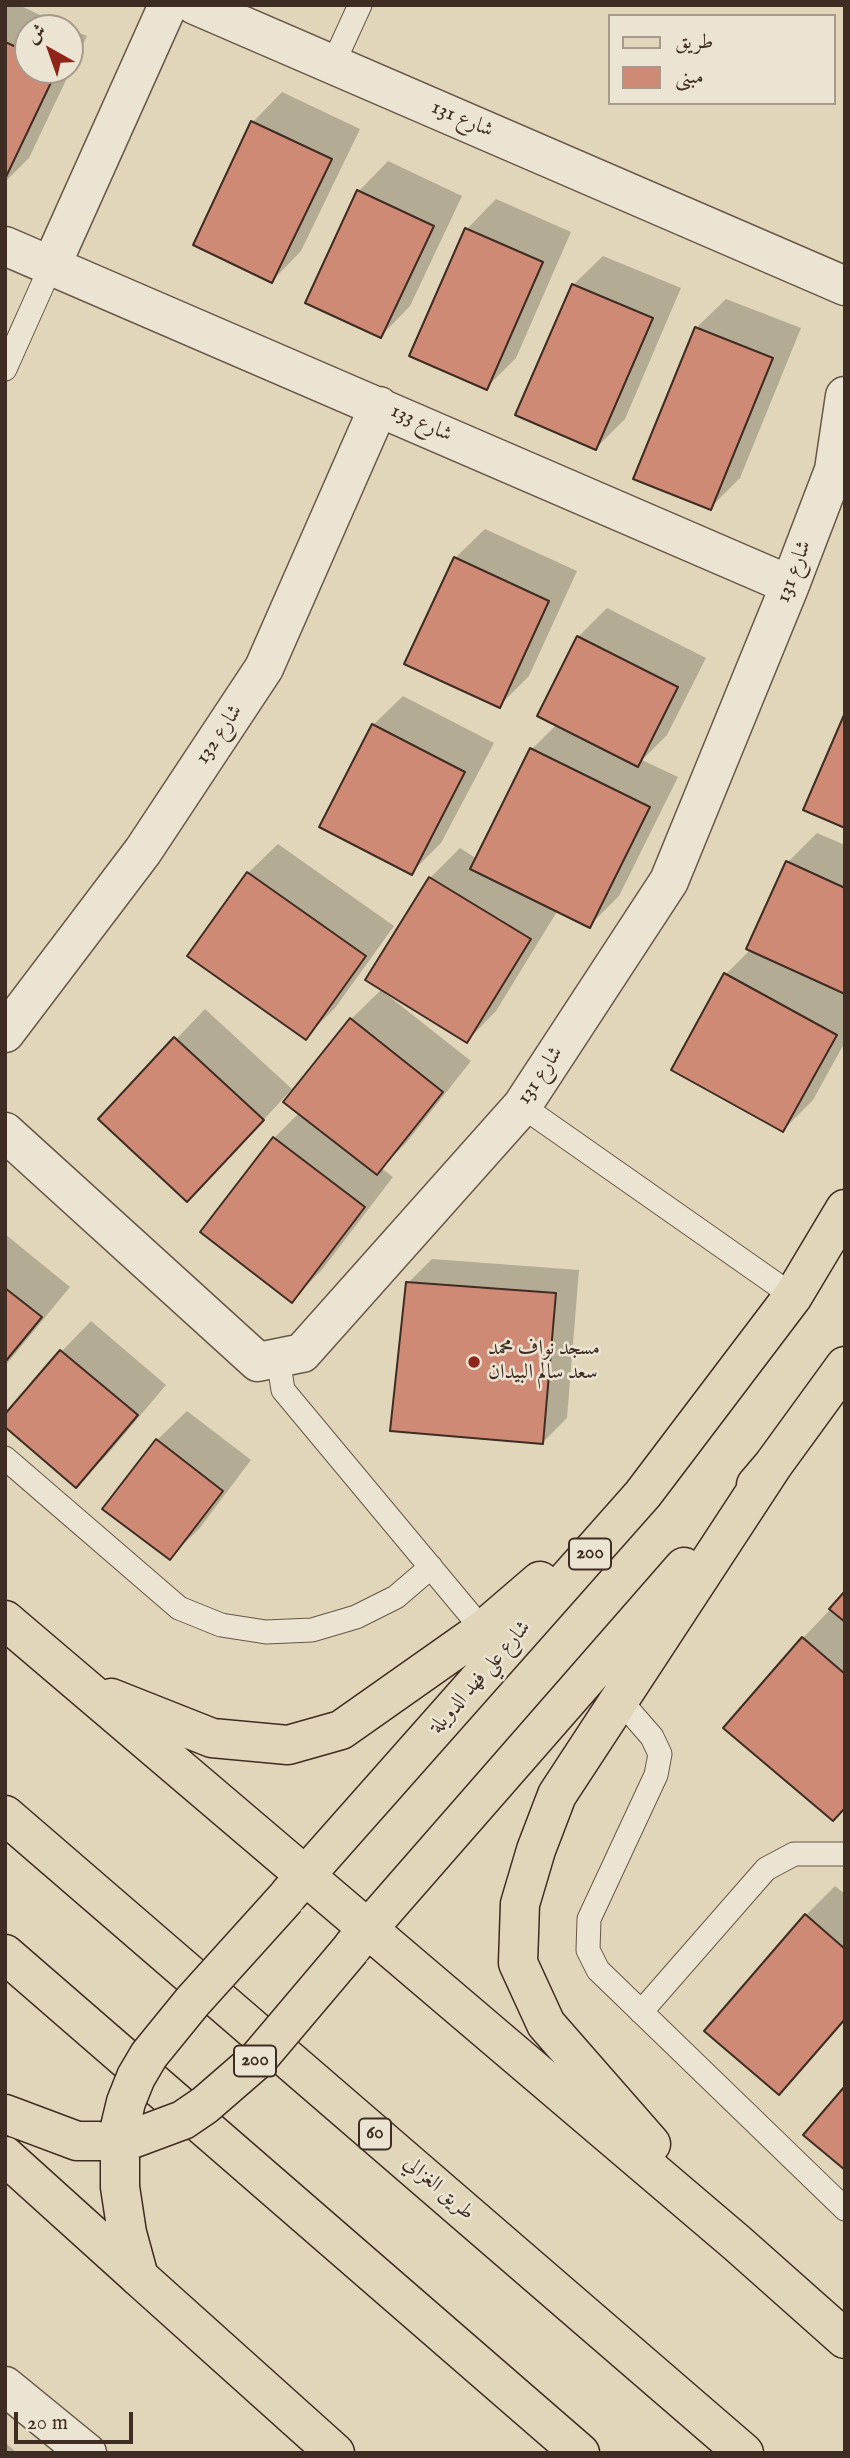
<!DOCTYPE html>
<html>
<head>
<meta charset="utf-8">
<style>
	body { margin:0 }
	#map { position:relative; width:850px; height:2458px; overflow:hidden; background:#e2d6ba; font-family:"IM FELL English",Amiri,serif }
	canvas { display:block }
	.frame { position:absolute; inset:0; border:7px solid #3f2c22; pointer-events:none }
	.legend { position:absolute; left:608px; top:14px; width:228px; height:91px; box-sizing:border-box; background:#ece4d2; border:2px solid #a79a8c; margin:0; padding:9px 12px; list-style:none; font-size:21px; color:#3f2c22 }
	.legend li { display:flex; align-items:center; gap:14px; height:35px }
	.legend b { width:35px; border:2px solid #a79a8c }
	.north { position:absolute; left:14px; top:14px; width:70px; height:70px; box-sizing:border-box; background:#ece4d2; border:2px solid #a79a8c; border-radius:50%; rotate:320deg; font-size:19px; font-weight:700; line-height:28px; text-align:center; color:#3f2c22 }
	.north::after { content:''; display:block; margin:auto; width:24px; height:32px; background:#8f2418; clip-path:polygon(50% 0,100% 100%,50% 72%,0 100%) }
	.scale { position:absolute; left:14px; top:2412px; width:119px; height:32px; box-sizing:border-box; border:4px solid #3f2c22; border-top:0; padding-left:9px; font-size:21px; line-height:24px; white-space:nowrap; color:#3f2c22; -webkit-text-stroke:5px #ece4d2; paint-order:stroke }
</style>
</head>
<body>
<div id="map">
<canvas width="850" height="2458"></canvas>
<div class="frame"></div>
<ul class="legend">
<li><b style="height:9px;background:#e2d6ba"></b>طريق</li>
<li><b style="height:19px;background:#cf8a76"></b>مبنى</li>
</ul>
<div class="north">ش</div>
<div class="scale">20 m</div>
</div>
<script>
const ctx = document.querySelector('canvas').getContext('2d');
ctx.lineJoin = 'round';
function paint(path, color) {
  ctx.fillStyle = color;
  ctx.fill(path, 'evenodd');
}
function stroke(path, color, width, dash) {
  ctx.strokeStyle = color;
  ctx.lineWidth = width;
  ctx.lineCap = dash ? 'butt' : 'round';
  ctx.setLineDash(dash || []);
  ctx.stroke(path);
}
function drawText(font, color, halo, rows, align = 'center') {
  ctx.font = font + ' "IM FELL English",Amiri,serif';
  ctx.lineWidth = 5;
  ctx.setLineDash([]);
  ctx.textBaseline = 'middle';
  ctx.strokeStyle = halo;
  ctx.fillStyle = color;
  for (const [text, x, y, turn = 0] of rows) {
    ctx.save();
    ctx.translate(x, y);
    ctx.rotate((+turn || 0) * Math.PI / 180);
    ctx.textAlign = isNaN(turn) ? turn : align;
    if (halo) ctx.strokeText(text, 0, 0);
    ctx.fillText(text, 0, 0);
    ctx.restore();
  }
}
const shadow = new Path2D(`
	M5,5H19L68,28H28V70H70V29L87,36L29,158L5,182Z
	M282,92L360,129L301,251L272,281L253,122Z
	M388,161L462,196L410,306L381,336L359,191Z
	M496,199L571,232L516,358L486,388L467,229Z
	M603,256L681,288L625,419L596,448L573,285Z
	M726,299L801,328L740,478L710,508L696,328Z
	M485,529L577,571L529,676L499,706L455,558Z
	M607,608L706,658L667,735L642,760L678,777L619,896L589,926L558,910L496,1011L467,1041L388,992L386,994L471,1061L406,1143L381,1168L393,1177L321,1271L292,1300L274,1138L300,1112L351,1019L382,989L430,878L460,848L477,859L532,749L557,724L578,637Z
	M403,696L494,743L441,843L412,872L373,725Z
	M817,833L845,845V1042L813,1100L783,1130L726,974L751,949L788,862Z
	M278,844L394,926L335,1008L305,1038L248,873Z
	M205,1009L292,1089L217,1170L100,1119Z
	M5,1234L70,1287L5,1366Z
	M432,1259L579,1270L567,1418L543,1442L408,1283Z
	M91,1321L166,1385L106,1456L76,1485L5,1417L62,1351Z
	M187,1411L251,1460L199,1529L169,1558L157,1440Z
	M845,1594V1808L803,1638Z
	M835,1886L845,1894V2021L808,2063L779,2093L806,1915Z
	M7,2444L17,2453H5Z`);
const building = new Path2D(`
	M5,42L28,52V70H57L5,179Z
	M251,121L332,159L272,283L193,245Z
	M357,190L434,226L381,338L305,303Z
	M465,228L543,262L487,390L409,356Z
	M572,284L653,318L596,450L515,415Z
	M695,327L773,358L711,510L633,479Z
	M454,557L549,601L500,708L404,664Z
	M577,636L678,687L638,767L537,716Z
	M844,715H845V828L803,810Z
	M372,724L465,772L412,875L319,827Z
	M530,748L650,807L590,928L470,869Z
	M786,861L845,888V994L746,949Z
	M247,872L366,956L306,1040L187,956Z
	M429,877L531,939L467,1043L365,980Z
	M724,973L837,1035L783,1132L671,1070Z
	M350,1018L443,1092L377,1175L283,1102Z
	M174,1037L264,1120L187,1202L98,1119Z
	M273,1137L365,1207L292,1303L200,1232Z
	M406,1282L556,1293L543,1444L390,1431Z
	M5,1288L42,1317L5,1362Z
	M60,1350L138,1415L76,1488L5,1427V1414Z
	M156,1439L223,1491L170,1560L102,1509Z
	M845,1591V1622L829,1609Z
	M802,1637L845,1674V1808L833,1821L723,1728Z
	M805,1914L845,1949V2019L779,2095L704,2031Z
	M845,2086V2170L803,2135Z`);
const service = new Path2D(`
	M333,64L360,5
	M5,369L51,266
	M522,1106L793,1296
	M278,1358L283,1390L483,1630
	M5,1458L179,1608L221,1625L266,1632L312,1630L356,1617L396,1597L431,1567
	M619,1699L652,1737L660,1754L656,1775L589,1919L588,1950L598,1970L845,2209
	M641,2012L766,1869L794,1854H845`);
const minor = new Path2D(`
	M195,5L845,286
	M5,246L790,585
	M51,266L168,5
	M5,1033L143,851L264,668L379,406
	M5,1132L258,1362L302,1353L522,1106L669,881L790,585L834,470L845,396
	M5,2386L87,2453`);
const primary = new Path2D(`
	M756,1485L773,1465L845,1366
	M5,1620L737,2243L845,2339
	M111,1698L212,1738L288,1745L341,1730L483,1630L540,1581
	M289,1894L643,1494L793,1296L845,1209
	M353,1946L684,1567
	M5,2114L77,2141H120L132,2139
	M120,2127V2187L127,2233L139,2277
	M651,2144L546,2024L518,1963L520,1904L536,1850L557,1795L773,1465
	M5,2156L139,2277`);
const motorway = new Path2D(`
	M5,1815L744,2453
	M5,1954L580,2453
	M139,2277L335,2453`);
const primaryBridge = new Path2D(`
	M120,2127L126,2102L136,2077L149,2055L193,2001L286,1898
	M132,2139L183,2120L205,2105L258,2059L351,1949`);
const markers = [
	[474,1362,7,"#8f2418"]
];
const shields = [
	[590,1554,42],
	[255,2061,42],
	[375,2134,32]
];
const shieldNames = [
	["200",590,1554],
	["200",255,2061],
	["60",375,2134]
];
const streetNames = [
	["شارع 131",462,120,23],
	["شارع 133",421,424,24],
	["شارع 131",795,572,-69],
	["شارع 132",220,735,-56],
	["شارع 131",541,1076,-56],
	["شارع علي فهد الدويلة",481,1678,-49],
	["طريق الغزالي",438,2189,41]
];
const poiNames = [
	["مسجد نواف محمد",488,1350],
	["سعد سالم البيدان",488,1374]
];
paint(shadow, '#0003');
paint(building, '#cf8a76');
stroke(building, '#3f2c22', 2);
stroke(service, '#685648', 25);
stroke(minor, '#685648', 41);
stroke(primary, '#3f2c22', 41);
stroke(motorway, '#3f2c22', 41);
stroke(service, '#ece4d2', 23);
stroke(minor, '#ece4d2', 38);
stroke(primary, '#e2d6ba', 38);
stroke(motorway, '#e2d6ba', 38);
stroke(primaryBridge, '#3f2c22', 41, []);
stroke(primaryBridge, '#e2d6ba', 38);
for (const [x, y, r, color] of markers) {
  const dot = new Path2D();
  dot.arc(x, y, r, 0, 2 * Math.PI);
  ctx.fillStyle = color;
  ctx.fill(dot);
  stroke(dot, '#ece4d2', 2.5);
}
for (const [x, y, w] of shields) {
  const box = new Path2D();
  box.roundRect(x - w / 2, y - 15.5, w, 31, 5);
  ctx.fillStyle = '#ece4d2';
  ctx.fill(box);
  stroke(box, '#3f2c22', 2);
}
drawText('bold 19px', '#3f2c22', null, shieldNames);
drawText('21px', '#3f2c22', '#ece4d2', streetNames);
drawText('21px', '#3f2c22', '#ece4d2', poiNames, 'left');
</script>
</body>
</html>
